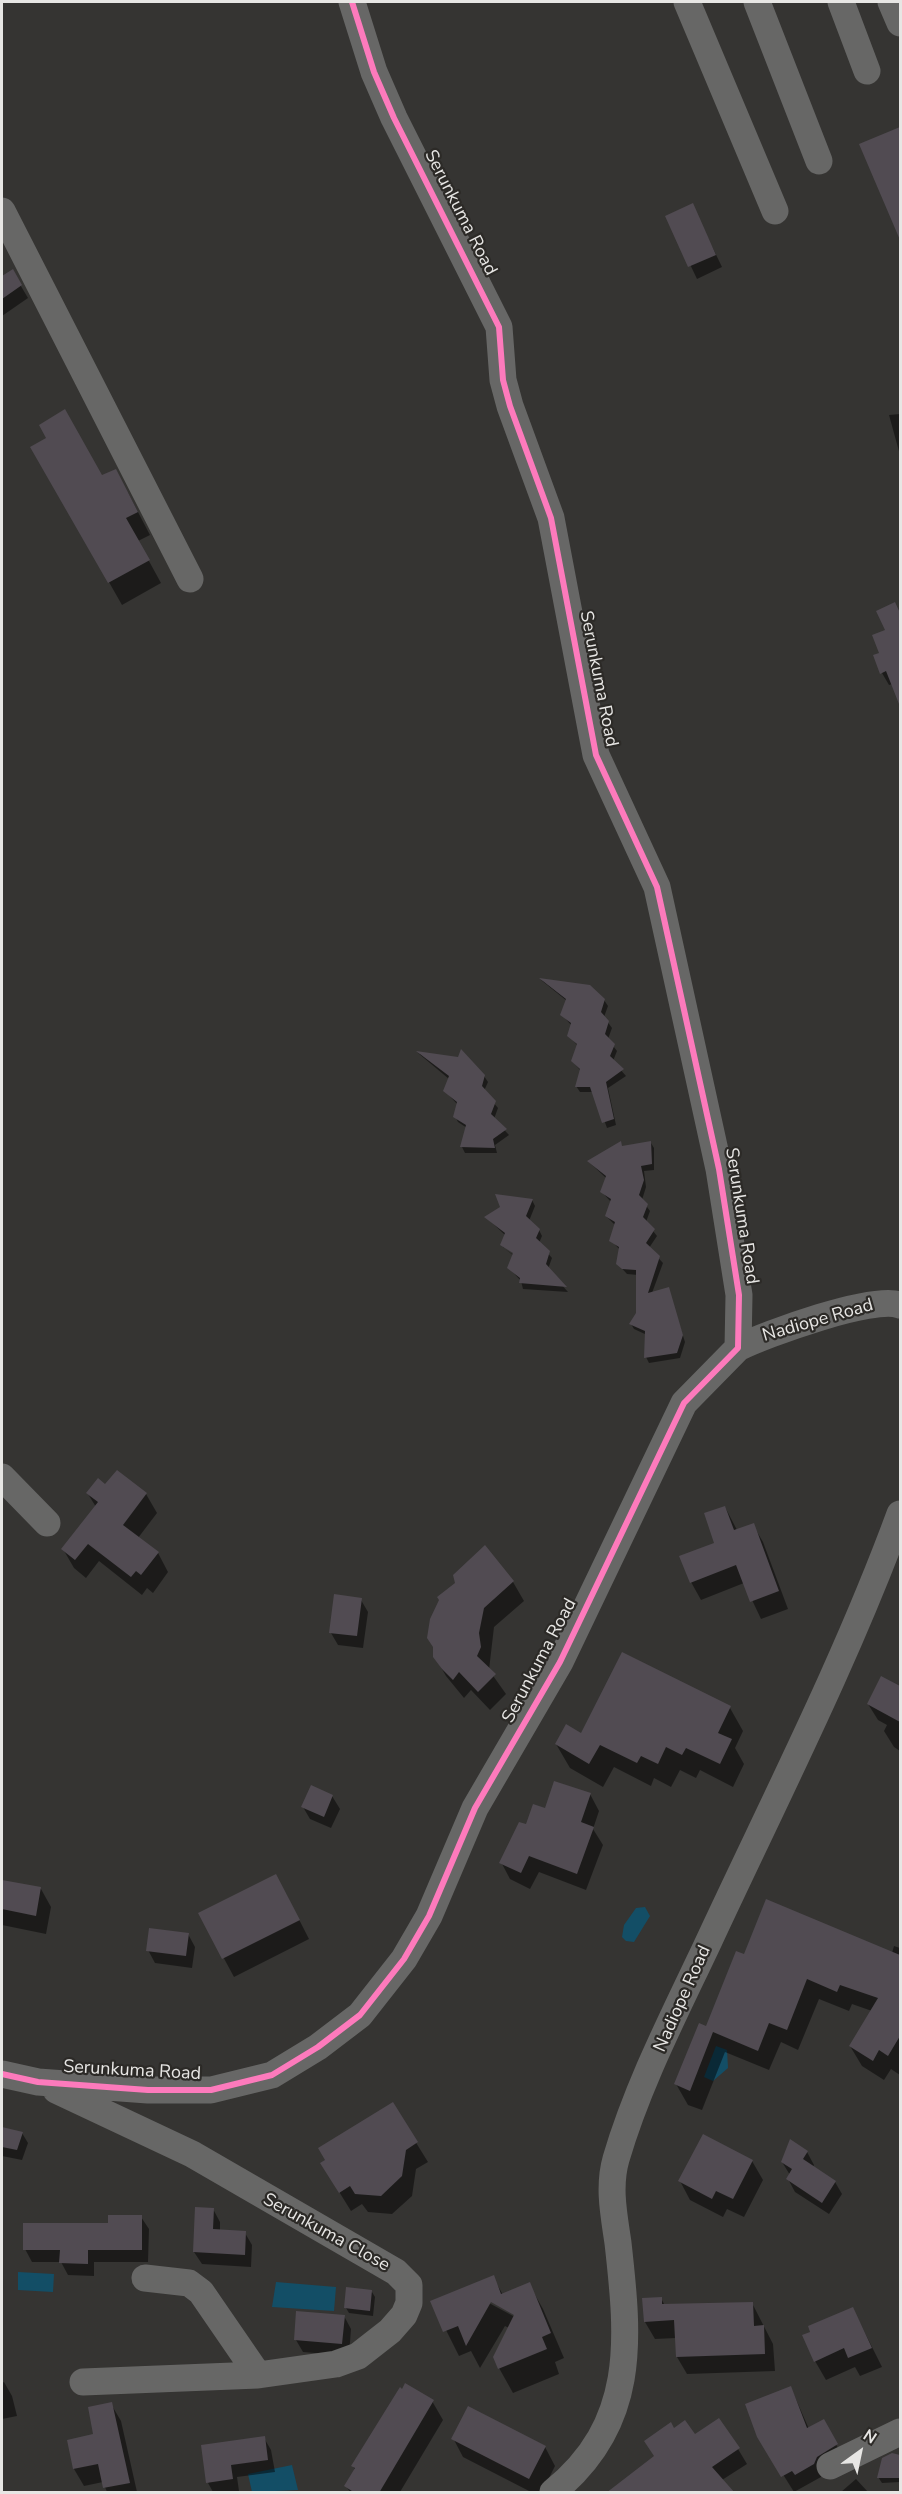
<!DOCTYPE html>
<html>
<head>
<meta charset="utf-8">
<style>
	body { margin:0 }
	#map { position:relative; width:902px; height:2494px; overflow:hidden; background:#353432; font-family:"Nunito Sans",sans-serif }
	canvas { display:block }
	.frame { position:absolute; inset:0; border:3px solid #e7e6e4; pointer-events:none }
	.north { position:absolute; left:830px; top:2422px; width:60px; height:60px; -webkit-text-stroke:4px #2c2a27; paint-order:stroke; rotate:33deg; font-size:16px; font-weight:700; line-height:24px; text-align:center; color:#e7e6e4 }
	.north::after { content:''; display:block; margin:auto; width:21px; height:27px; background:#e7e6e4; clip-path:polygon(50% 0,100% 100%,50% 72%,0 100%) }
</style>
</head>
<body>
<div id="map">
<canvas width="902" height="2494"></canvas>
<div class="frame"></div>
<div class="north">N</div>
</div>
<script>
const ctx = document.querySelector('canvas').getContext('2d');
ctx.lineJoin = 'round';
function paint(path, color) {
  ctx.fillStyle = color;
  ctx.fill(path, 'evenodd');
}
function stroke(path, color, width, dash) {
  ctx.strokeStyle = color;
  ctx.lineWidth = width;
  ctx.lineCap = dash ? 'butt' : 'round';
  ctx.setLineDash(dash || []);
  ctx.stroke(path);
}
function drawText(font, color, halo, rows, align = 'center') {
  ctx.font = font + ' "Nunito Sans",sans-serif';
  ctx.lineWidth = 4.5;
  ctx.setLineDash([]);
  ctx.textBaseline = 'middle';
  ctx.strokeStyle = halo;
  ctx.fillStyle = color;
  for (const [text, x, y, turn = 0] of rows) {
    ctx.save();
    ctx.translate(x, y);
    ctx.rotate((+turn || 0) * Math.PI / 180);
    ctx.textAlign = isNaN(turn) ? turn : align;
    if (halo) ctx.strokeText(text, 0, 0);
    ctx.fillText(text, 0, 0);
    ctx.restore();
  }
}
const water = new Path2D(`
	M645,1907L650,1916L634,1942L626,1941L622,1937L624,1925L636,1908Z
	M716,2046L727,2050L728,2068L713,2081L704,2077Z
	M18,2272L54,2274L53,2292L18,2290Z
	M276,2282L336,2287L334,2311L272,2307Z
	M292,2465L298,2490L252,2492L248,2474Z`);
const shadow = new Path2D(`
	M900,128V231L861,145Z
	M692,205L722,267L697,279L667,216Z
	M12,271L28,298L2,316V278Z
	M900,414V455L889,415Z
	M32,447L102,477L128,493L150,535L138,541L161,583L122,605Z
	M897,627L900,633V698L893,684L889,685L882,673L881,654Z
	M541,980L604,1000L608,1006L604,1017L612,1028L608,1039L617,1051L613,1061L626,1076L608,1088L616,1125L607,1128L594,1092H580L576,1086L581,1071L572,1061L578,1046L569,1036L572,1026L562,1015L567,1001Z
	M418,1053L484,1076L488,1082L484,1091L498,1108L494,1119L509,1135L495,1145L497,1153H465L462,1147L467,1128L458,1122L455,1116L458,1105L445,1091L449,1079Z
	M651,1143L654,1148V1170L644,1171L646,1187L642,1200L650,1211L646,1222L657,1236L649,1248L663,1263L652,1293L668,1289L685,1342L680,1358L649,1363L646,1357L647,1335L634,1329L631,1324L638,1313V1275L627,1274L617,1263L620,1250L611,1240L615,1225L606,1216L611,1202L601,1191L606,1178L589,1162L622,1148Z
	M532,1200L535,1206L529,1221L539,1230L542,1236L539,1243L552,1258L548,1269L568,1292L523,1289L521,1281L509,1268L514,1256L505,1249L518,1258L520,1256L504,1245V1248L502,1244L505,1235L486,1217Z
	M117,1472L146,1494L157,1513L138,1538L158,1553L168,1572L153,1593L147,1588L142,1595L99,1561L86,1578L74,1568L63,1549L96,1507L88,1494L106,1486Z
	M725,1507L737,1530L753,1525L763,1542L788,1609L761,1619L744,1583L701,1600L691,1582L716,1544Z
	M485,1547L513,1582L524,1601L494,1627L489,1670L506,1694L490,1710L471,1690L464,1698L446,1676L435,1657L456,1584Z
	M361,1600L368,1612L363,1648L338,1645L331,1633Z
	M882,1678L900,1688V1751L894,1747L884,1731L887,1725L878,1720L868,1704Z
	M730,1708L743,1731L735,1748L744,1764L733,1787L700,1770L696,1778L680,1770L671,1787L654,1778L651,1786L614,1767L603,1787L570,1768L556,1744L582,1735Z
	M590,1794L599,1811L593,1829L603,1845L586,1890L539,1872L530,1889L510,1879L501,1862L527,1826L546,1810Z
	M332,1796L340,1809L331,1828L310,1819L303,1807Z
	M2,1881L41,1889L51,1907L46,1934L2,1925Z
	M286,1894L309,1939L234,1977L200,1914Z
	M188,1934L195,1947L192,1968L155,1963L148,1950Z
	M894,1946L900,1948V2075L891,2069L884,2080L862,2066L850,2046L872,2011L852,2004L849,2011L819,1999L798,2050L781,2042L769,2070L725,2052L702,2110L688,2105L676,2084L745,1956L892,1953Z
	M392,2104L428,2162L416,2169L412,2196L392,2214L368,2212L362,2204L351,2211L333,2182Z
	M2,2125L4,2130L22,2133L28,2143L22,2160L2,2156Z
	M807,2152L814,2165L813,2167L835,2182L842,2194L829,2214L795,2192L788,2179L790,2175L782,2162Z
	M752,2161L763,2180L744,2217L727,2209L723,2217L690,2200L680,2181Z
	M213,2209L220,2222V2231L245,2233L252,2245L251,2267L202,2264L194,2252Z
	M141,2217L149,2229L148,2262H94V2276L68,2275L61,2262H32L25,2249Z
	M493,2277L503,2295L529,2284L543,2309L564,2358L555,2362L559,2374L513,2393L499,2368L509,2328L505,2326L480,2368L471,2351L459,2356L432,2302ZM491,2301L515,2314V2317L489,2303Z
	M372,2292L375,2297L373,2316L349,2313L346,2308Z
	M661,2298L665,2306L752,2303L773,2344L775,2371L687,2374L677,2357L676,2338L655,2339L645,2322Z
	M853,2309L882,2367L860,2376L855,2367L826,2380L815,2361Z
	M344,2316L351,2329L349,2356L303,2352L296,2340Z
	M4,2382L12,2396L17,2416L2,2419V2383Z
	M791,2388L809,2429L823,2421L843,2457L824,2469L821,2477L794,2492L759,2436Z
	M432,2401L443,2420L400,2492H350L346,2486L355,2470L353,2466Z
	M111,2404L121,2421L137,2492H107L103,2482L84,2486L74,2469L68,2441L95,2435Z
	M674,2430L738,2449L747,2464L722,2480L655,2457Z
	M264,2438L271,2450L275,2472L237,2477L239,2491L213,2492L208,2483Z
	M453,2438L545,2447L555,2466L542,2492H531L463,2457Z
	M898,2457L900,2482L882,2483L878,2477Z
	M856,2479L868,2492H841Z`);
const building = new Path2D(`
	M900,127V240L859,144Z
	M693,203L716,255L688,267L665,216Z
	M13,269L22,285L2,299V276Z
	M65,409L102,475L116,469L138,512L126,518L150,560L108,583L30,447L46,438L39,425Z
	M895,602L900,613L899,704L886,671L880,674L873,655L879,653L872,635L885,630L876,611Z
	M539,978L590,985L605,999L601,1012L609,1021L605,1034L615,1044L610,1056L624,1069L606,1082L614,1119L602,1123L590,1087H575L580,1069L571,1061L577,1044L567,1036L571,1023L560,1015L566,999Z
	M461,1049L485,1075L482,1086L496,1101L491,1114L507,1129L493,1139L495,1148L460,1147L466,1125L453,1117L457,1102L443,1091L449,1076L416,1051L458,1057Z
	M621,1141L622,1146L651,1141L652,1164L641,1166L644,1180L639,1195L648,1204L643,1217L655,1229L646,1243L660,1256L648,1293L669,1287L683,1335L677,1353L644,1358L645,1331L629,1324L636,1313V1270L622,1269L616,1264L619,1247L609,1241L615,1222L605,1216L611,1199L600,1192L606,1176L587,1161Z
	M495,1194L533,1199L526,1216L540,1229L536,1238L550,1251L546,1264L567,1287L519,1283L520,1278L507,1268L513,1253L500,1245L505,1233L484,1217L500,1207Z
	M117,1470L147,1493L123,1525L159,1552L141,1575L136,1571L131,1577L88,1544L75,1560L61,1549L98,1502L86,1493L98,1478L105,1484Z
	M725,1506L734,1530L754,1523L779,1591L750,1602L736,1565L690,1583L679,1556L714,1543L704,1513Z
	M485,1545L514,1581L484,1608L479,1633L481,1647L477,1656L496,1674L478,1692L459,1672L453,1680L442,1669L433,1657V1647L427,1638L430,1619L439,1600L437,1597L455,1583L453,1575Z
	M334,1594L362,1598L357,1636L329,1633Z
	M622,1652L731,1706L718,1733L732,1739L720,1764L686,1748L682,1755L666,1747L658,1764L641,1756L637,1763L600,1745L589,1764L555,1744L566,1724L581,1733Z
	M881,1676L900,1686V1722L867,1704Z
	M554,1781L591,1793L581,1822L594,1827L577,1874L529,1856L521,1873L499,1863L519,1822L526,1824L533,1804L545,1808Z
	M311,1785L333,1795L324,1817L301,1807Z
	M276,1874L300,1920L222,1959L198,1913Z
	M2,1880L41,1887L36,1916L2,1909Z
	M766,1899L900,1955V2036L888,2056L879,2050L873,2061L849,2046L878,1998L840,1985L837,1992L807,1979L787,2030L769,2023L758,2051L713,2032L690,2091L674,2084L699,2023L706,2026L736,1951L744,1954Z
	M149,1928L189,1933L186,1956L146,1951Z
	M393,2102L418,2142L406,2150L402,2176L381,2196L355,2194L350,2186L339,2193L320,2163L325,2160L318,2148Z
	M2,2127L23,2132L17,2150L2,2147Z
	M703,2134L753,2160L733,2199L716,2191L712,2199L678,2181Z
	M790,2139L808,2151L803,2159L836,2181L822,2203L786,2179L792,2169L781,2162Z
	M195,2207L214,2208L213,2229L246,2231L245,2255L193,2252Z
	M108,2215H142V2250H88V2264L59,2263L60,2250H23V2223H108Z
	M494,2275L501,2294L530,2282L551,2333L542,2337L547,2349L498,2369L493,2357L514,2315L491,2302L466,2346L458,2326L443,2332L430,2301Z
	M346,2287L372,2290L370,2311L344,2308Z
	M662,2297V2304L753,2302L754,2326L764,2325L765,2354L676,2357L674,2320L644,2322L642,2298Z
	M853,2307L872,2348L848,2358L844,2348L814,2362L802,2335L810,2332L808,2326Z
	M296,2311L345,2315L342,2344L294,2340Z
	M405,2383L434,2400L379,2493H355L344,2486L355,2468L351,2466L400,2387L402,2389Z
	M791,2386L807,2428L824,2419L838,2444L817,2457L814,2464L795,2475L792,2471L781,2477L757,2437L745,2404Z
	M112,2402L130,2483L103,2488L98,2464L73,2469L67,2440L93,2434L88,2407Z
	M468,2406L546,2446L529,2479L451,2439Z
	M719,2418L740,2448L712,2467L735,2493H606L654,2456L644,2441L671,2422L674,2428L685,2420L695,2434Z
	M265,2436L268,2460L231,2465L233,2479L206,2483L201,2445Z
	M892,2453L900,2455V2478H877L882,2458Z`);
const minor = new Path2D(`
	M687,2L775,211
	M757,2L819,161
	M841,2L867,71
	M891,2L900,23
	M2,211L190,579
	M738,1348C766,1334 873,1295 900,1305
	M2,1477L47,1523
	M2,2074L38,2082L148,2090H211L272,2075L318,2047L360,2015L404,1959L429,1916L475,1808L560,1662L684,1403L738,1348L739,1295L719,1169L657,887L596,755L551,518L510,406L503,380L499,327L394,118L374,72L352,2
	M56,2090L192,2154L396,2272L409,2285V2303L404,2315L390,2331L358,2356L336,2364L258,2375L83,2382
	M145,2278L189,2283L201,2292L258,2375
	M830,2466L900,2432
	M553,2492C637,2424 629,2341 618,2243C614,2215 608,2187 616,2159C638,2084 675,2013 708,1943C774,1801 846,1661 900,1514`);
const cycleway = new Path2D(`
	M2,2074L38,2082L148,2090H211L272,2075L318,2047L360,2015L404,1959L429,1916L475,1808L560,1662L684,1403L738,1348L739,1295L719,1169L657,887L596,755L551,518L510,406L503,380L499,327L394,118L374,72L352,2`);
const streetNames = [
	["Serunkuma Road",460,213,63],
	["Serunkuma Road",598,679,79],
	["Serunkuma Road",741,1216,81],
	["Nadiope Road",818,1321,-16],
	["Serunkuma Road",540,1661,-62],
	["Nadiope Road",683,1999,-66],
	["Serunkuma Road",132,2071,3],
	["Serunkuma Close",326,2233,29]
];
paint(water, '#134e66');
paint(shadow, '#0007');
paint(building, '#514b52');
stroke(minor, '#676766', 27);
stroke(cycleway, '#fd7abc', 6);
drawText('18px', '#e7e6e4', '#2c2a27', streetNames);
</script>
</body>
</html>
